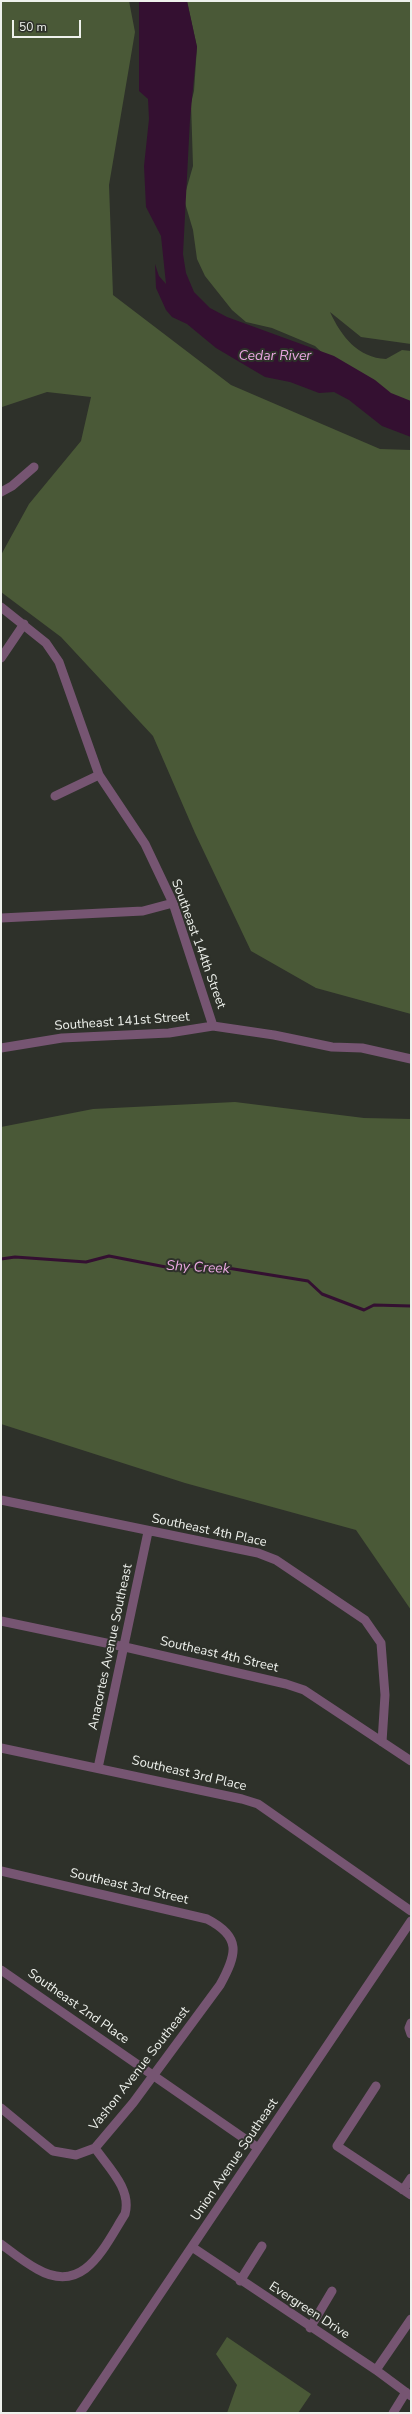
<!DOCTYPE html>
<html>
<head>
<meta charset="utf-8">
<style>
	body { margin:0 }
	#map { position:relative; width:412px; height:2414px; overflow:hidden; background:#2e312a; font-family:"Nunito Sans",sans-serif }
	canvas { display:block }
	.frame { position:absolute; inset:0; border:2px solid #eef1ec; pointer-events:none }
	.scale { position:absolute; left:12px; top:20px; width:69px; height:18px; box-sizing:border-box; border:2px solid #eef1ec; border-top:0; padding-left:5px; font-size:12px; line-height:14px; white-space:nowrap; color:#eef1ec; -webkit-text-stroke:3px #2e312a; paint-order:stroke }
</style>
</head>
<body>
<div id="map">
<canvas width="412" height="2414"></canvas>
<div class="frame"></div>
<div class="scale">50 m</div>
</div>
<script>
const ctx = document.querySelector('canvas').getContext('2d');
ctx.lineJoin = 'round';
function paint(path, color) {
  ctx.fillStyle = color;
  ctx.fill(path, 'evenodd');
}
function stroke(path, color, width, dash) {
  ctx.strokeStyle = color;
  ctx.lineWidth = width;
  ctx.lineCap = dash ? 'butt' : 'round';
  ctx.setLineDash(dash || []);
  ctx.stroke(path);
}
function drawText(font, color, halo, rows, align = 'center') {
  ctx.font = font + ' "Nunito Sans",sans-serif';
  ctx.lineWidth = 4;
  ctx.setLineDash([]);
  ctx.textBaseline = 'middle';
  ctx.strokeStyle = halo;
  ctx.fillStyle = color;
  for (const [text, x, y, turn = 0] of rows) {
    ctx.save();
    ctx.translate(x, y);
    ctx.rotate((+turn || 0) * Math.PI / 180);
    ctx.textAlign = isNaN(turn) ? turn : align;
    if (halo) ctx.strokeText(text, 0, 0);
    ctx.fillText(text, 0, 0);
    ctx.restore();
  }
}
const green = new Path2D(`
	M1,1H129L135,32L109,185L113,295L231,385L380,449L411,450V1014L316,988L251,951L195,833L153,736L61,637L1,592V555L29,504L81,441L91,397L47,392L2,407L1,409Z
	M187,1H411V344L361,337L330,312C341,336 358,358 386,359L402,350L411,351V414L330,360L315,346L272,328L246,322L232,310L205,276L197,259L193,230L185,203V194L193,166L191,103L194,91L197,47Z
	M235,1102L364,1118L411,1119V1610L356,1530L185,1483L1,1424V1127L93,1109Z
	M227,2337L311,2394L298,2413H227L237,2385L216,2354Z`);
const water = new Path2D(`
	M139,1H187L197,47L190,119L183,254L186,273L194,292L210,308L227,317L334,356L375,380L391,393L411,401V437L382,426L349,400L334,392L319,393L290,382L265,377L216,348L187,324L172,317L166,310L156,288L155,264L159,276L166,284L161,236L146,207L144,166L149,119L148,99L139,91Z`);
const stream = new Path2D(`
	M1,1259L15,1257L86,1262L109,1256L171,1268L209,1265L308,1281L322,1294L364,1310L374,1305L411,1306`);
const minor = new Path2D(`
	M1,492L12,486L34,467
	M1,607L46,643L59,662L99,775L145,844L173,903L213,1026
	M1,658L24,624
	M55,796L99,775
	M1,918L143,911L173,903
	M1,1048L62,1038L169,1033L213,1026L274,1035L332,1047L362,1048L411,1059
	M1,1500L258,1553L276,1560L365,1620L381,1643L385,1695L382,1742
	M1,1621L125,1647L286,1684L304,1690L411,1761
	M1,1748L242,1799L258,1804L411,1911
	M98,1768L148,1532
	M1,1871L207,1919C242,1937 237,1954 220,1985L133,2103L95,2148L76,2155L53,2151L1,2108
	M1,1970L258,2148
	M411,2023L409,2028L411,2034
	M376,2086L337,2146L411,2195
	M403,2190L411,2178
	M1,2244C13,2253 24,2262 37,2269C84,2296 104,2247 125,2214C132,2189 108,2167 95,2148
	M192,2247L376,2370L411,2396
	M240,2281L262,2246
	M310,2328L332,2291
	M376,2370L411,2319
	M80,2413L411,1921
	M393,2413L406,2392`);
const streetNames = [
	["Southeast 144th Street",198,944,70],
	["Southeast 141st Street",122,1022,-4],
	["Southeast 4th Place",209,1531,12],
	["Anacortes Avenue Southeast",111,1647,-78],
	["Southeast 4th Street",219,1655,13],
	["Southeast 3rd Place",189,1774,13],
	["Southeast 3rd Street",129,1887,13],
	["Southeast 2nd Place",78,2007,35],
	["Vashon Avenue Southeast",140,2069,-52],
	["Union Avenue Southeast",235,2160,-56],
	["Evergreen Drive",309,2311,33]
];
const waterNames = [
	["Cedar River",275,357],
	["Shy Creek",198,1268,3]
];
paint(green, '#4a5937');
paint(water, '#341031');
stroke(stream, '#341031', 3);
stroke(minor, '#765572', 9);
drawText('13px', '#eef1ec', '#2e312a', streetNames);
drawText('italic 14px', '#e9a7e0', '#2e312a', waterNames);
</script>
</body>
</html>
